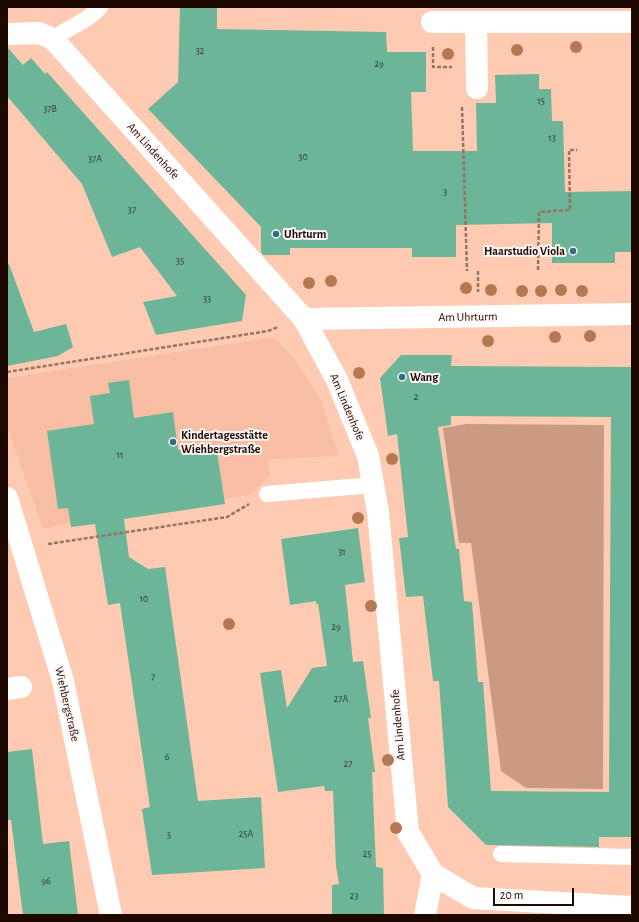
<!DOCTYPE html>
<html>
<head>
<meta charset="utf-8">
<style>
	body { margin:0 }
	#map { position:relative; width:639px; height:922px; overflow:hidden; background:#fecbb2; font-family:"Alegreya Sans",sans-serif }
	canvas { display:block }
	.frame { position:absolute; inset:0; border:8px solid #1e0901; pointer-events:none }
	.scale { position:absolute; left:493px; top:888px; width:81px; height:18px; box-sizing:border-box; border:2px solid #1e0901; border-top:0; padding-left:5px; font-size:12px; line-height:14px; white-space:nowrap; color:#1e0901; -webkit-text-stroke:3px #fef7f4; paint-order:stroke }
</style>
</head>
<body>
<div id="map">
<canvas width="639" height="922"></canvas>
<div class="frame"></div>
<div class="scale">20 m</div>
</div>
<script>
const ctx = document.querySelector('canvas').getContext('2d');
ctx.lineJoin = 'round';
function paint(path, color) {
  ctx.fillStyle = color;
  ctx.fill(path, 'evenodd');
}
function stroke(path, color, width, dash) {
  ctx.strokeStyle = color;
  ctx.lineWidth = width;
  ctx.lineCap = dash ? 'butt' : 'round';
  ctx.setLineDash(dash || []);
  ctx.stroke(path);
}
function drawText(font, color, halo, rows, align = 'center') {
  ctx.font = font + ' "Alegreya Sans",sans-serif';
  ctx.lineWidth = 4;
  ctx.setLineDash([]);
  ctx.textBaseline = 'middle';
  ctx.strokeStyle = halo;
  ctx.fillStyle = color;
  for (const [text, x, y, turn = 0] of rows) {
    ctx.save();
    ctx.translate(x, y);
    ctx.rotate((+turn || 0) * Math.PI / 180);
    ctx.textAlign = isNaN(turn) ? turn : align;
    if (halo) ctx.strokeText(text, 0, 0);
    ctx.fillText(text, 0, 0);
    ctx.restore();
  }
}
const built = new Path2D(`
	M275,337L298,364L321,400L339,456L268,459L270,476L250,495L225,499V504L71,527L70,523L43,529L7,427V378Z`);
const green = new Path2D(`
	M466,424L604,425L603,789L526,788L501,771L471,543H459L443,428Z`);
const building = new Path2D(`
	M180,7H217V29L386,32L387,52H426V92H411L413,151H477L476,103H496L495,75L539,74V89H551L552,121H563L565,192L632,191V252H615V263H552V223L456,225V257H412V248H290V255H263L261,252V227L148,109L178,82Z
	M7,47L23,65L31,58L45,74L47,72L246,295L242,321L156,335L143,302L177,296L140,247L112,257L82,184L7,96Z
	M9,264L34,332L66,324L73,347L58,356L7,366V265Z
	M401,355H452L451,366L632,367V837H599V847L486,845L448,807L439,681H433L423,596L406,597L399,538L408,537L397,434L388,436L380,378ZM451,416L611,417L609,792L491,791L483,682H478L472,602L464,601L459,549H456L438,427L451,425Z
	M129,380L134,418L173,412L178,450L216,446L225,504L124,519L129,557L148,569L165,567L198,801L261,797L265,868L152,875L142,809L150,807L120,603L108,605L95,524L71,527L68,508L58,509L47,431L94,424L90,396L110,393L108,383Z
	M358,528L365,582L345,585L353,662L363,661L371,718H368L375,772H372L376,867L383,868L384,915H332V885L339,884L336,866L333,791H325L324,786L278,792L260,673L281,670L287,708L312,668L327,666L318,604H316V601L290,605L281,539Z
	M32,749L43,844L69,841L78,915H23L11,820H7V752Z`);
const path = new Path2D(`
	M433,47V67H452
	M462,107L467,271
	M538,270L539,212L570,210L569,150H577
	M478,271V292
	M7,372L268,331L278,327
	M48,544L227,517L249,504`);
const service = new Path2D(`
	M53,39C68,27 88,22 100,7
	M267,494L373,485
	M501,854L632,857`);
const minor = new Path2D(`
	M432,22H632
	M476,22L477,88
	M7,34L39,33L53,39L304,319L337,380L368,456L378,512L408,832L433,874L425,915
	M304,319L632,314
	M7,498L63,681L111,915
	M7,689L21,687
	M433,874L473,898L632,907`);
const trees = [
	[576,47],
	[517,50],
	[448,54],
	[331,281],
	[309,283],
	[466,288],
	[491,290],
	[561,290],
	[522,291],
	[541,291],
	[582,291],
	[590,336],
	[555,337],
	[488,341],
	[359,373],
	[392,459],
	[358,518],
	[371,606],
	[229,624],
	[388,760],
	[396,828]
];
const markers = [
	[276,234,4,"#326c85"],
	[573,251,4,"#326c85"],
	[402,377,4,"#326c85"],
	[173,442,4,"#326c85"]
];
const numberNames = [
	["32",200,51],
	["29",379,64],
	["15",541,101],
	["37B",50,109],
	["13",552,138],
	["30",303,157],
	["37A",95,159],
	["3",445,192],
	["37",132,210],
	["35",180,261],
	["33",207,299],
	["2",416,397],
	["11",120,455],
	["31",342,552],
	["10",144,599],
	["29",336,627],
	["7",153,677],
	["27A",341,699],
	["6",167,757],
	["27",348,764],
	["25A",246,834],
	["5",169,835],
	["25",367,854],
	["96",46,881],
	["23",354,896]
];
const streetNames = [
	["Am Lindenhofe",153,151,48],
	["Am Uhrturm",468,317,-1],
	["Am Lindenhofe",347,407,67],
	["Wiehbergstraße",67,704,77],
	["Am Lindenhofe",398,725,-95]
];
const poiNames = [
	["Uhrturm",284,234],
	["Haarstudio Viola",565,251,"right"],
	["Wang",410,377],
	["Kindertagesstätte",181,435],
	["Wiehbergstraße",181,449]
];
paint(built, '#f7bea3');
paint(green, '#ca9a82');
paint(building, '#6cb599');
stroke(path, '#987362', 2.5, [4, 2]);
stroke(service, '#fff', 16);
stroke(minor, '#fff', 22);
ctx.fillStyle = '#b67851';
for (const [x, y] of trees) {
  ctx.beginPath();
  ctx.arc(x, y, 6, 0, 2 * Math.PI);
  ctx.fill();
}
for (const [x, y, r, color] of markers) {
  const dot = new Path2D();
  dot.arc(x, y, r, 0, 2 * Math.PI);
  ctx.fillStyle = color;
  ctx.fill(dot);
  stroke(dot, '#fef7f4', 1.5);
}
drawText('10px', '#323427', null, numberNames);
drawText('12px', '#1e0901', '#fef7f4', streetNames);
drawText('bold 12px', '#1e0901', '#fef7f4', poiNames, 'left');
</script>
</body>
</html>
